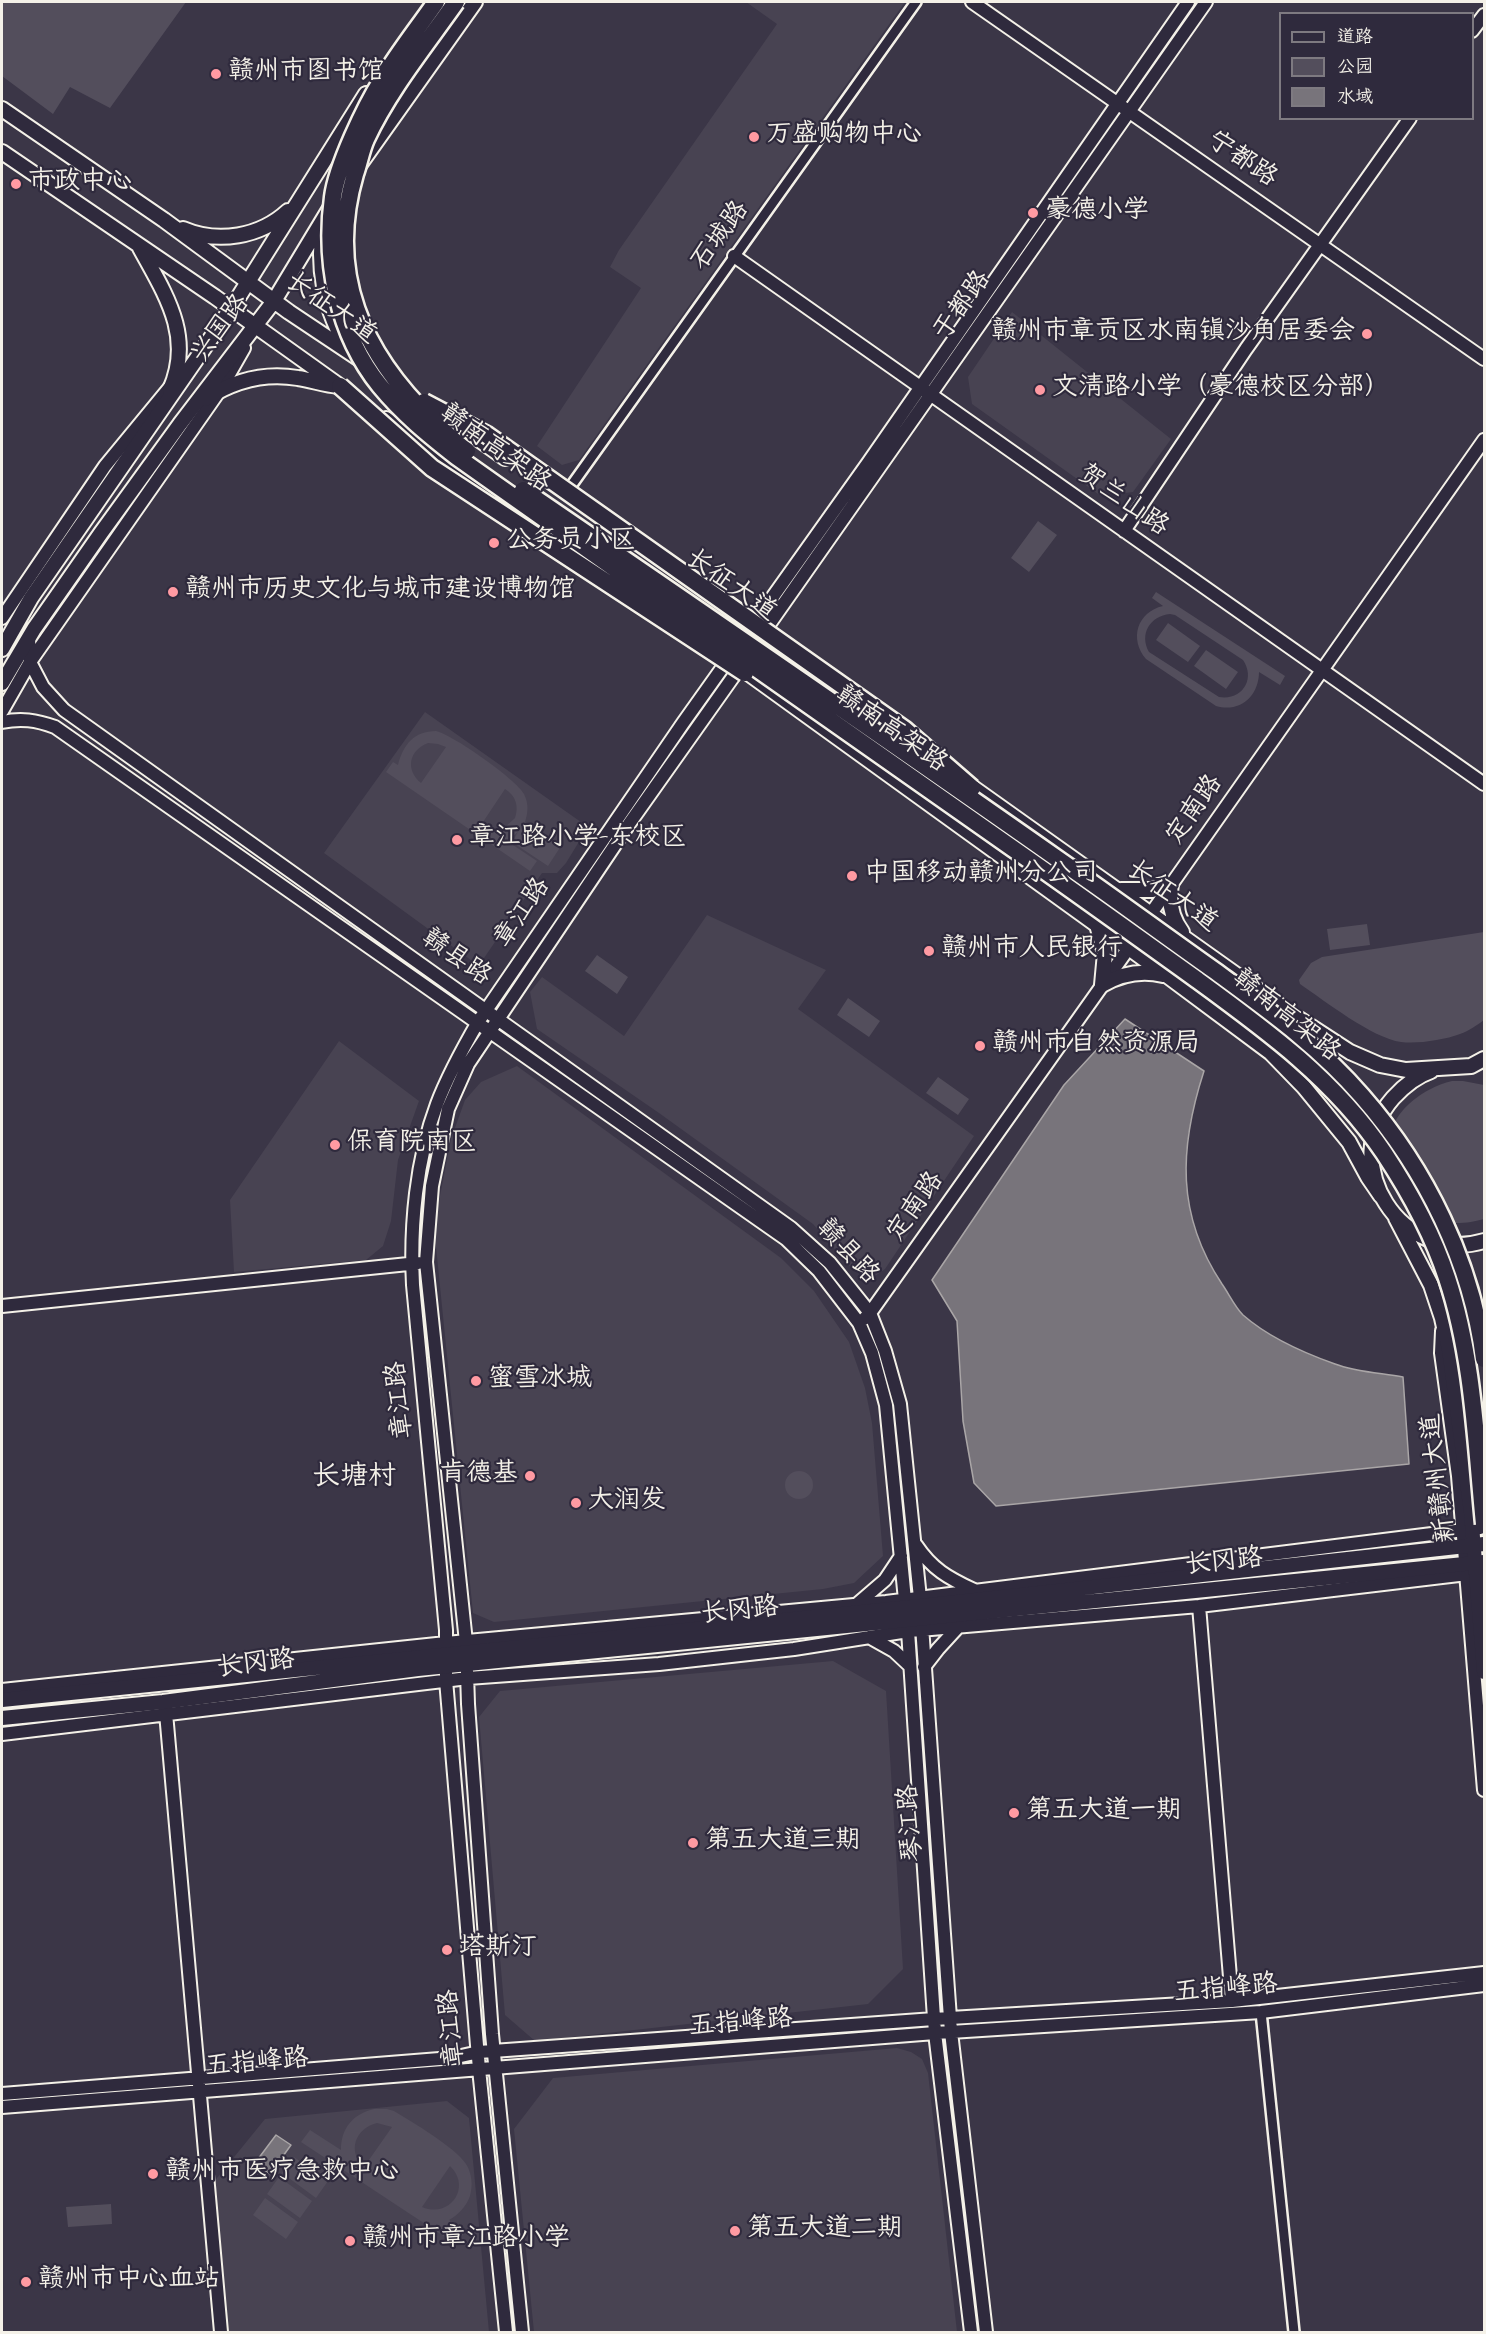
<!DOCTYPE html>
<html>
<head>
<meta charset="utf-8">
<style>
	body { margin:0 }
	#map { position:relative; width:1486px; height:2334px; overflow:hidden; background:#3b3647; font-family:"Indie Flower","LXGW WenKai TC",sans-serif }
	canvas { display:block }
	.frame { position:absolute; inset:0; border:3px solid #f4f1e8; pointer-events:none }
	.legend { position:absolute; left:1279px; top:12px; width:195px; height:108px; box-sizing:border-box; background:#2f2a3d; border:2px solid #7e7a81; margin:0; padding:8px 10px; list-style:none; font-size:18px; color:#f4f1e8 }
	.legend li { display:flex; align-items:center; gap:12px; height:30px }
	.legend b { width:30px; border:2px solid #7e7a81 }
</style>
</head>
<body>
<div id="map">
<canvas width="1486" height="2334"></canvas>
<div class="frame"></div>
<ul class="legend">
<li><b style="height:8px;background:#2f2a3d"></b>道路</li>
<li><b style="height:16px;background:#534e5c"></b>公园</li>
<li><b style="height:16px;background:#78747b"></b>水域</li>
</ul>
</div>
<script>
const ctx = document.querySelector('canvas').getContext('2d');
ctx.lineJoin = 'round';
function paint(path, color) {
  ctx.fillStyle = color;
  ctx.fill(path, 'evenodd');
}
function stroke(path, color, width, dash) {
  ctx.strokeStyle = color;
  ctx.lineWidth = width;
  ctx.lineCap = dash ? 'butt' : 'round';
  ctx.setLineDash(dash || []);
  ctx.stroke(path);
}
function drawText(font, color, halo, rows, align = 'center') {
  ctx.font = font + ' "Indie Flower","LXGW WenKai TC",sans-serif';
  ctx.lineWidth = 4.5;
  ctx.setLineDash([]);
  ctx.textBaseline = 'middle';
  ctx.strokeStyle = halo;
  ctx.fillStyle = color;
  for (const [text, x, y, turn = 0] of rows) {
    ctx.save();
    ctx.translate(x, y);
    ctx.rotate((+turn || 0) * Math.PI / 180);
    ctx.textAlign = isNaN(turn) ? turn : align;
    if (halo) ctx.strokeText(text, 0, 0);
    ctx.fillText(text, 0, 0);
    ctx.restore();
  }
}
const built = new Path2D(`
	M746,2H905L579,460L562,465L537,446L641,288L610,267L619,250L777,24Z
	M1012,312L1171,439L1133,492L1101,496L972,404L968,377Z
	M425,712L588,827L566,863L557,873H542L482,961L475,963L324,853Z
	M707,915L826,970L798,1009L974,1136L885,1269L875,1276H865L854,1271L813,1224L659,1113L537,1029L530,992L542,977L624,1036Z
	M339,1041L419,1101L398,1160L391,1221L383,1246L366,1260L234,1272L230,1200Z
	M517,1066L781,1258L814,1291L849,1342L865,1388L872,1423L883,1556L854,1583L823,1589L494,1622L473,1613L434,1227L451,1139L465,1100L481,1082Z
	M833,1661L886,1691L903,1969L868,2004L535,2041L505,2015L479,1717L500,1691Z
	M897,2048L911,2052L922,2059L928,2073L957,2332H534L514,2129L553,2078Z
	M447,2101L469,2118L489,2332H228L213,2183L265,2119Z`);
const green = new Path2D(`
	M2,2H186L110,108L70,87L53,114L2,76Z
	M1038,521L1057,535L1029,572L1011,558Z
	M1156,592L1285,676L1280,685L1259,672C1259,696 1240,713 1216,706L1146,659C1129,639 1137,612 1163,606L1152,598ZM1170,614L1175,615L1243,660C1256,679 1242,701 1219,697L1149,652C1139,634 1150,616 1170,614Z
	M1168,623L1200,646L1188,662L1156,640Z
	M1206,650L1238,672L1226,689L1194,666Z
	M436,731C453,735 516,779 524,794C529,804 528,813 525,822L561,846L548,866L512,842L518,832L507,841L537,861L530,871L386,772L393,762L398,765C403,745 414,731 436,731ZM428,743L438,744L446,747L421,783C405,770 409,750 428,743ZM505,789C516,796 519,806 515,818L503,829L492,830L481,825Z
	M1367,924L1370,945L1330,950L1327,929Z
	M1484,932V1020C1477,1025 1469,1031 1460,1034C1444,1040 1418,1044 1401,1042C1372,1038 1325,1001 1300,984L1299,980L1311,963L1322,957Z
	M597,955L628,977L617,994L585,971Z
	M848,998L880,1021L869,1037L837,1015Z
	M938,1077L969,1099L958,1115L926,1093Z
	M1452,1081H1463L1484,1085V1219C1467,1224 1436,1227 1423,1212C1416,1204 1412,1192 1407,1184C1402,1174 1391,1161 1390,1151C1384,1116 1422,1088 1452,1081Z
	M785 1485a14 14 0 1 1 28 0a14 14 0 1 1-28 0Z
	M374,2109H387L394,2111C412,2122 455,2147 466,2164C472,2173 473,2186 470,2196C466,2207 458,2215 449,2220L465,2231L457,2245L301,2142L310,2130L341,2150C341,2128 353,2114 374,2109ZM377,2123L392,2127L364,2167C347,2152 355,2128 377,2123ZM450,2166C472,2187 450,2219 422,2207Z
	M294,2157L328,2181L316,2198L282,2173Z
	M279,2177L312,2201L300,2218L267,2194Z
	M265,2198L298,2222L286,2239L253,2215Z
	M111,2204L112,2224L68,2227L66,2207Z`);
const water = new Path2D(`
	M1125,1019L1204,1071C1179,1148 1176,1215 1222,1284C1229,1294 1235,1307 1243,1315C1268,1337 1304,1353 1335,1364C1356,1372 1381,1373 1403,1377L1409,1464L996,1506L974,1483L963,1421L957,1321L932,1280L1064,1085Z
	M276,2135L291,2145L270,2174L255,2163Z`);
const street = new Path2D(`
	M566,493L916,2
	M1261,2012L1294,2332`);
const secondary = new Path2D(`
	M972,2L1484,359
	M1472,31L1484,15
	M734,256L1484,784
	M1124,531L1246,349L1410,118
	M2,618L105,466L175,381
	M761,636L1206,2
	M29,638L30,662L43,687L64,710L791,1228L830,1263L870,1313L885,1351L900,1404L920,1598L951,2032L986,2332
	M2,711L30,662L220,390L244,348
	M2,722C21,718 36,720 55,727L786,1239L819,1271L859,1323L872,1353L886,1405L908,1631L935,2033L971,2332
	M1145,922L1484,440
	M2,1306L418,1263
	M864,1319L870,1313L1133,942
	M1442,1331L1441,1353L1458,1476L1484,1790
	M916,1545C932,1569 948,1578 974,1590
	M856,1605L885,1580L901,1556
	M1199,1606L1232,2001
	M869,1637L894,1651L910,1666
	M924,1667L938,1649L960,1625
	M2,1690L446,1643L886,1602L1480,1528
	M166,1713L221,2332
	M2,1734L468,1678L659,1664L794,1649L908,1631L1199,1606L1484,1572
	M2,2094L452,2058L479,2052L934,2019L1232,2001L1484,1973
	M2,2107L935,2033L1261,2012L1484,1985
	M506,2332L479,2069L446,1680V1630L413,1285C410,1226 416,1160 437,1104C448,1075 463,1048 478,1022L683,723L868,463L1188,2
	M522,2332L492,2034L468,1704L466,1642L426,1262L432,1186L448,1109L468,1064L629,824L743,663`);
const primary = new Path2D(`
	M2,109L164,220L289,312L364,362
	M2,152L215,297L348,392
	M360,164L475,2
	M324,221C316,265 324,312 349,349
	M183,229C218,244 260,237 288,211
	M140,248C165,294 194,336 170,390
	M205,399C233,381 264,372 298,378C312,380 324,385 339,386
	M386,419L596,566
	M467,431L505,458
	M759,637L824,682
	M2,649L31,598L231,309L366,94
	M737,665L1169,977L1271,1053L1304,1087L1349,1142L1368,1177L1381,1196
	M2,683L34,629L101,533L180,424L274,301L332,205
	M965,782L1290,1013L1350,1052L1380,1065L1406,1070L1471,1066L1484,1059
	M1171,884C1168,902 1171,917 1182,932
	M1121,890H1152L1171,884
	M1097,925L1105,953L1102,985
	M1102,985C1121,974 1142,970 1163,975
	M1431,1071C1416,1076 1404,1086 1393,1098C1336,1163 1401,1266 1484,1241
	M1396,1218L1431,1285L1442,1318L1449,1350L1471,1513L1484,1672
	M2,1700L920,1606L1484,1544
	M2,1718L163,1702L418,1669L1484,1562`);
const highwayBridge = new Path2D(`
	M436,2C418,28 398,53 382,80C365,107 337,166 333,197C324,263 338,334 380,386C403,414 429,435 457,457C646,591 835,724 1025,857C1082,897 1139,938 1196,979C1266,1030 1335,1080 1384,1153C1409,1191 1433,1235 1447,1278C1473,1356 1476,1443 1484,1524
	M456,2C425,46 389,90 366,139C361,150 359,163 355,174C326,273 362,353 433,421C444,431 455,443 467,451
	M340,386L432,468L745,673
	M424,402L487,435L904,729L972,788
	M523,490C703,613 884,737 1062,862C1114,898 1164,935 1215,971C1268,1010 1319,1046 1362,1096C1426,1169 1472,1263 1484,1359`);
const markers = [
	[216,74,6,"#ff9aa2"],
	[754,137,6,"#ff9aa2"],
	[16,184,6,"#ff9aa2"],
	[1033,213,6,"#ff9aa2"],
	[1367,334,6,"#ff9aa2"],
	[1040,390,6,"#ff9aa2"],
	[494,543,6,"#ff9aa2"],
	[173,592,6,"#ff9aa2"],
	[457,840,6,"#ff9aa2"],
	[852,876,6,"#ff9aa2"],
	[929,951,6,"#ff9aa2"],
	[980,1046,6,"#ff9aa2"],
	[335,1145,6,"#ff9aa2"],
	[476,1381,6,"#ff9aa2"],
	[530,1476,6,"#ff9aa2"],
	[576,1503,6,"#ff9aa2"],
	[1014,1813,6,"#ff9aa2"],
	[693,1843,6,"#ff9aa2"],
	[447,1950,6,"#ff9aa2"],
	[153,2174,6,"#ff9aa2"],
	[735,2231,6,"#ff9aa2"],
	[350,2241,6,"#ff9aa2"],
	[26,2282,6,"#ff9aa2"]
];
const poiNames = [
	["赣州市图书馆",228,74],
	["万盛购物中心",766,137],
	["市政中心",28,184],
	["豪德小学",1045,213],
	["赣州市章贡区水南镇沙角居委会",1355,334,"right"],
	["文清路小学（豪德校区分部）",1052,390],
	["公务员小区",506,543],
	["赣州市历史文化与城市建设博物馆",185,592],
	["章江路小学-东校区",469,840],
	["中国移动赣州分公司",864,876],
	["赣州市人民银行",941,951],
	["赣州市自然资源局",992,1046],
	["保育院南区",347,1145],
	["蜜雪冰城",488,1381],
	["肯德基",518,1476,"right"],
	["大润发",588,1503],
	["第五大道一期",1026,1813],
	["第五大道三期",705,1843],
	["塔斯汀",459,1950],
	["赣州市医疗急救中心",165,2174],
	["第五大道二期",747,2231],
	["赣州市章江路小学",362,2241],
	["赣州市中心血站",38,2282]
];
const streetNames = [
	["宁都路",1241,161,34],
	["石城路",722,237,-54],
	["于都路",964,307,-55],
	["长征大道",330,310,35],
	["兴国路",222,330,-53],
	["赣南高架路",494,450,36],
	["贺兰山路",1122,502,35],
	["长征大道",730,587,35],
	["赣南高架路",890,731,35],
	["定南路",1196,811,-55],
	["长征大道",1171,898,35],
	["章江路",524,914,-56],
	["赣县路",455,959,35],
	["赣南高架路",1285,1017,39],
	["定南路",917,1208,-55],
	["赣县路",846,1253,47],
	["章江路",402,1400,-96],
	["新赣州大道",1441,1478,-97],
	["长冈路",1224,1564,-6],
	["长冈路",740,1613,-6],
	["长冈路",256,1666,-7],
	["琴江路",913,1823,-94],
	["五指峰路",1226,1991,-5],
	["五指峰路",741,2025,-5],
	["章江路",454,2028,-95],
	["五指峰路",257,2065,-5]
];
const quarterNames = [
	["长塘村",354,1479]
];
paint(built, '#484352');
paint(green, '#534e5c');
paint(water, '#78747b');
stroke(water, '#aaa6a7', 1.5);
stroke(street, '#f4f1e8', 14);
stroke(secondary, '#f4f1e8', 16);
stroke(primary, '#f4f1e8', 18);
stroke(street, '#2f2a3d', 9);
stroke(secondary, '#2f2a3d', 12);
stroke(primary, '#2f2a3d', 14);
stroke(highwayBridge, '#f4f1e8', 21, []);
stroke(highwayBridge, '#2f2a3d', 16);
for (const [x, y, r, color] of markers) {
  const dot = new Path2D();
  dot.arc(x, y, r, 0, 2 * Math.PI);
  ctx.fillStyle = color;
  ctx.fill(dot);
  stroke(dot, '#2f2a3d', 2);
}
drawText('26px', '#f4f1e8', '#2f2a3d', poiNames, 'left');
drawText('26px', '#f4f1e8', '#2f2a3d', streetNames);
drawText('28px', '#f4f1e8', '#2f2a3d', quarterNames);
</script>
</body>
</html>
